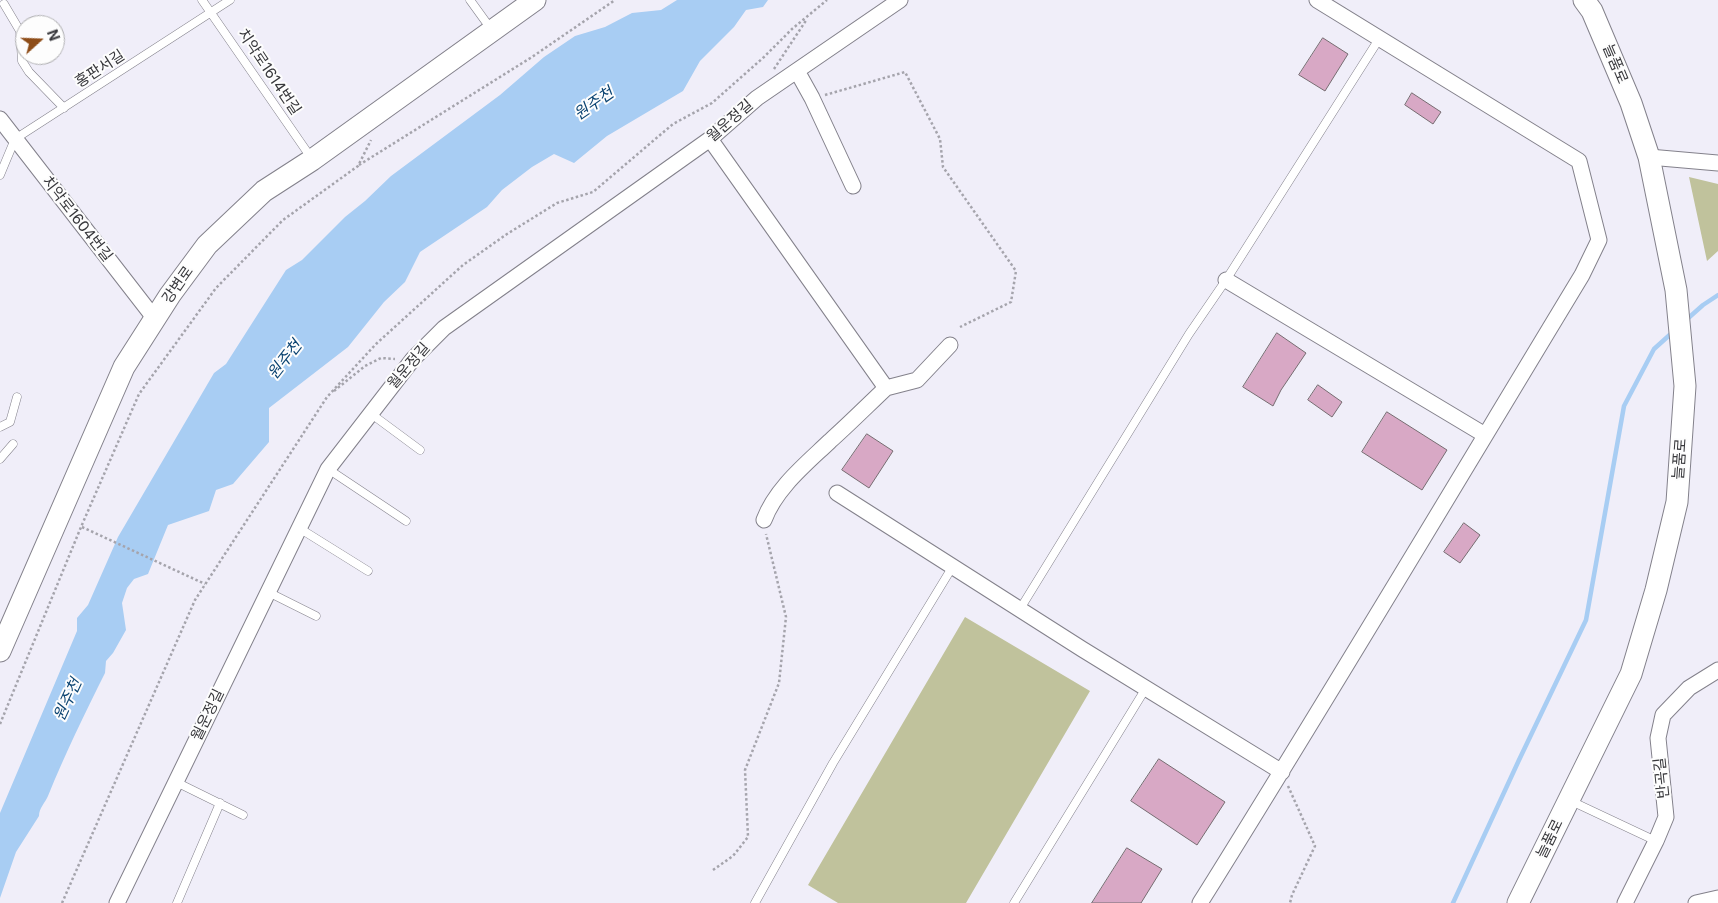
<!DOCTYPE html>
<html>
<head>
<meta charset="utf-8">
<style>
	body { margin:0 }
	#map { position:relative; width:1718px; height:903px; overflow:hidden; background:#f0eef9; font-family:Inter,sans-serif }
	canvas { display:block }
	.north { position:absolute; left:15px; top:15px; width:50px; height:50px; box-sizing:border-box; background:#fdfdfd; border:1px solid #aeaeb0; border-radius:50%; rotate:70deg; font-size:14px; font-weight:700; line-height:20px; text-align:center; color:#38383c }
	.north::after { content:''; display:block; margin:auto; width:18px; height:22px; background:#8e4d18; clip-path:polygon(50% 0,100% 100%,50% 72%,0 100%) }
</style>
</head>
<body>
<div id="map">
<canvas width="1718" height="903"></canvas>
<div class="north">N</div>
</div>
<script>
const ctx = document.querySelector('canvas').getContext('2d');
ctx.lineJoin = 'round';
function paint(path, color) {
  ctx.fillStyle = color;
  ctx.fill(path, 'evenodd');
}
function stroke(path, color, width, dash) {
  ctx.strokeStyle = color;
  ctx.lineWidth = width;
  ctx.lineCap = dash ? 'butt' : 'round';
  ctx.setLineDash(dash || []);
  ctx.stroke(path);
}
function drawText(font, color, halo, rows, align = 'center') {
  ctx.font = font + ' Inter,"Noto Sans KR",sans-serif';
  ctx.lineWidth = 4;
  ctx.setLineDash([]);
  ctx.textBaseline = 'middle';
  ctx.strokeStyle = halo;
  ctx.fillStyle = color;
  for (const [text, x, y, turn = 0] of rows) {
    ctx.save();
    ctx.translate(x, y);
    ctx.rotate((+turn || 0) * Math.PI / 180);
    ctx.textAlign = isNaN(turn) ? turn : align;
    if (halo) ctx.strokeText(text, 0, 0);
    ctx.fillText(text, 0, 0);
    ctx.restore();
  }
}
const green = new Path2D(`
	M1689,177L1718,184V251L1707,261Z
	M965,617L1090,691L966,903H838L808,885Z`);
const water = new Path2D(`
	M677,0H768L763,7L746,10L734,27L700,61L683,91L607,136L574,163L554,154L532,167L502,190L487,207L420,252L405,282L384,302L348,347L269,408V442L233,484L216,490L209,511L168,525L148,574L134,579L127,588L122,603L126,630L113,653L106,661L105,673C85,713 65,754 48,796C45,803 39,808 39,816L16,852L0,898V813L77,631V618L88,605L118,537L214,373L226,364L286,270L302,260L345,217L365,201L391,176L500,95L544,57L575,36L605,27L632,13L661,10Z`);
const stream = new Path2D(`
	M1685,321L1703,305L1718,295
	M1453,903L1519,760L1586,620L1624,406L1654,349L1674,331`);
const building = new Path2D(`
	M1323,38L1348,54L1325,91L1299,75Z
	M1412,93L1441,112L1433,124L1405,105Z
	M1277,333L1306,353L1281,390L1273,406L1243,387Z
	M1318,385L1342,402L1332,417L1308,400Z
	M1387,412L1447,450L1422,490L1362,452Z
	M867,434L893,451L869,488L842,470Z
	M1464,523L1480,535L1460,563L1444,552Z
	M1159,759L1225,802L1197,845L1131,801Z
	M1127,848L1162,869L1141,903H1092Z`);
const path = new Path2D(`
	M774,69L807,19
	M825,95L905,72L940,139L943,167L1016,271L1011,302L960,327
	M359,165L532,57L615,0
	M334,391L365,366L381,358L395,359
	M82,527L205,584
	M0,724L81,527L139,394L216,288L283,220L358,166L371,140
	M1288,786L1315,846L1292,895L1290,903
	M713,870L733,856L748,837L745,770L779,683L786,617L766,534
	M62,903L195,600L327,397L376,344L463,265L507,234L557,203L593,192L673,124L712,103L764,57L792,29L827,0`);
const lane = new Path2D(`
	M202,0L312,159
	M470,0L491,29
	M4,4L20,31L22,61L29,72L64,108
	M0,175L15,139L230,0
	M370,413L420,450
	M0,427L10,422L17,397
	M0,459L13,444
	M328,469L406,521
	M299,528L368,571
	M268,592L316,616
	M1020,609L1189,334L1226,280L1379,39
	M176,782L243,815
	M1571,801L1656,841
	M177,903L220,803
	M755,903L833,763L953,566
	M1014,903L1146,688`);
const street = new Path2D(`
	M797,71L812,98L853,186
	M0,119L155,319
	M710,139L886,388C867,406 849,424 830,441C806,464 776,488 764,520
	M1649,157L1718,163
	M1226,280L1485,435
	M886,388L917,380L950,345
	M837,493L1082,649L1282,772
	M117,903L328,469L413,359L444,328L710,139L757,98L900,0
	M1200,903C1330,695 1455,485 1582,275L1599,240L1579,161L1317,0
	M1625,903L1656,841L1666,817L1658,738L1663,715L1689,688L1718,670
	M1696,903L1718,898`);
const secondary = new Path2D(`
	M0,651L124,367L170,295L207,245L264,191L312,160L535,0
	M1518,903L1631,674L1656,590L1677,502L1685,386L1676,290L1649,157L1631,103L1592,11L1584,0`);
const streetNames = [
	["늘품로",1615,64,67],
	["홍판서길",100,69,-33],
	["치악로1614번길",269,72,56],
	["월운정길",730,121,-41],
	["치악로1604번길",77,219,52],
	["강변로",178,285,-55],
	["월운정길",409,366,-49],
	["늘품로",1680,459,-86],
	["월운정길",208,715,-64],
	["반곡길",1662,778,-96],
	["늘품로",1550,839,-64]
];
const waterNames = [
	["원주천",594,104,-35],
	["원주천",285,360,-52],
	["원주천",68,700,-65]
];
paint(green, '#c0c29c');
paint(water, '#a8cdf3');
stroke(stream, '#a8cdf3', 4.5);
paint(building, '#d8a8c5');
stroke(building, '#766c71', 1);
stroke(lane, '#83818b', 9);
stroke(street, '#83818b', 17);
stroke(secondary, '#83818b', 23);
stroke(path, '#a5a4ac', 2.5, [2.5, 2.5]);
stroke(lane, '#fff', 8);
stroke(street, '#fff', 15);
stroke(secondary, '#fff', 21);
drawText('15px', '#38383c', '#fdfdfd', streetNames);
drawText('italic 16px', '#0a4371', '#fdfdfd', waterNames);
</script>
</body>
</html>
